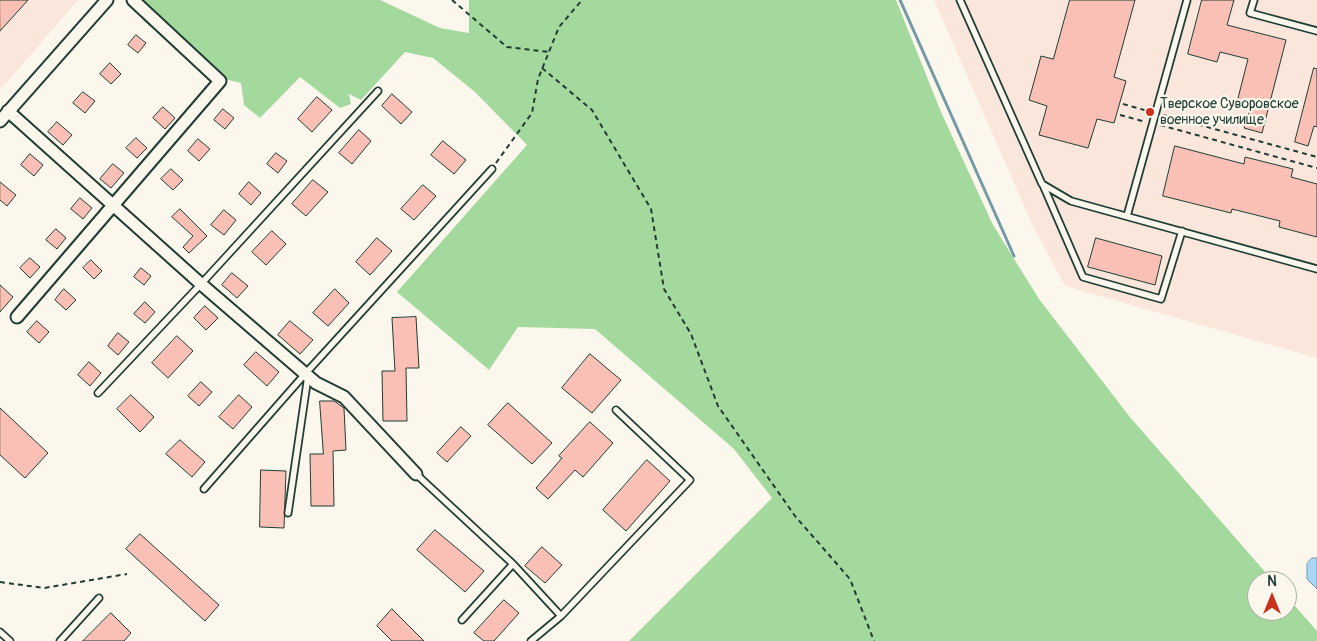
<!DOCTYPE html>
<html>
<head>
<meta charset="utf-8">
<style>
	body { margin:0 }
	#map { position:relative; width:1317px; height:641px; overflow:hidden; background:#fbf7ec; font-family:Pangolin,sans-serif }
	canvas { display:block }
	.north { position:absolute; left:1247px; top:571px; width:50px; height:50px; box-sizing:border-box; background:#fbf7ec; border:1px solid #a3ada2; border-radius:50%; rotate:0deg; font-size:14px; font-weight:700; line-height:20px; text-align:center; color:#1f3d34 }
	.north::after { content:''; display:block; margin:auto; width:18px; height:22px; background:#c8321e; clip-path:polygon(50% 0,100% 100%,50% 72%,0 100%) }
</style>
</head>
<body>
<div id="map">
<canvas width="1317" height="641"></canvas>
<div class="north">N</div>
</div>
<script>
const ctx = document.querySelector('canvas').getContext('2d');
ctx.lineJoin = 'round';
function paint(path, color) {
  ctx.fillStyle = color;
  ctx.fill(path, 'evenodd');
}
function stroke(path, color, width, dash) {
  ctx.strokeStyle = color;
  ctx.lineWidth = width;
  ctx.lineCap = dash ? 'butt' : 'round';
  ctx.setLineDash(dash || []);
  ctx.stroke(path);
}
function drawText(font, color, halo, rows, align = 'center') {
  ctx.font = font + ' Pangolin,sans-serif';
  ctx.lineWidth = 4.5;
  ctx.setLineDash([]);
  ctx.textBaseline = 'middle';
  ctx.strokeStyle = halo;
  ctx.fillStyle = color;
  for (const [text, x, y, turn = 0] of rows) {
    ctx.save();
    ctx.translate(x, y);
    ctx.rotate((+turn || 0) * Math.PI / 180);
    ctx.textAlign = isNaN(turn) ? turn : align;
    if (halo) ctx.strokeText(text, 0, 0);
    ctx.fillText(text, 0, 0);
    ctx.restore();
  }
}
const built = new Path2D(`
	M0,0H78L2,88L0,86Z
	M934,0H1317V358L1065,286L1032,224Z`);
const green = new Path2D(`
	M142,0H380L440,28L469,33V0H896L941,112L993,225L1039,299L1129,416L1273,581H1257V611H1287V597L1317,631V641H629L772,498L734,449L595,329L518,327L489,370L397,292L527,145L475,92L433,58L405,52L361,100L349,94L351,104L340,108L300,77L260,118L244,105L241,83L205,74L143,20Z`);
const water = new Path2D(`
	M1312,558H1317V589L1307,579V564Z`);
const stream = new Path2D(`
	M900,0L1014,256`);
const building = new Path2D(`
	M0,0H28L0,31Z
	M1070,0H1135L1114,77L1126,81L1114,123L1097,119L1088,148L1039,135L1047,106L1029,100L1041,56L1053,59Z
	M1202,0H1234L1227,25L1286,40L1262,133L1244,128L1250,110L1236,106L1248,59L1220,52L1217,62L1188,54Z
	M136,35L146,43L138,53L128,45Z
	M110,63L121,74L111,84L100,74Z
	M1314,68L1317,69V127L1314,126L1308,146L1295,142Z
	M83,92L95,101L85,113L73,103Z
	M392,94L412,112L401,124L382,106Z
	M317,97L332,110L312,132L298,119Z
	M163,107L175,118L165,129L153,118Z
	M223,109L234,118L225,129L214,120Z
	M57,122L72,135L63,145L48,132Z
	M359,130L371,141L352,164L339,153Z
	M136,138L147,148L137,158L126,148Z
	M198,139L210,149L199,161L188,151Z
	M443,141L466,160L454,174L431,155Z
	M1175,146L1244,164L1245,157L1293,169L1291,177L1317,184V237L1279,227L1280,221L1232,209L1231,213L1163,196Z
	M276,153L287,161L278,173L267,164Z
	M30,154L43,165L34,176L21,165Z
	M113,164L124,173L111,188L100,179Z
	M171,169L183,180L173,190L161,179Z
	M313,180L328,192L306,216L292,204Z
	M0,182L16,195L7,206L0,200Z
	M249,182L261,193L251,205L239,194Z
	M423,185L436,196L414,220L401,209Z
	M80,198L92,208L83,219L71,209Z
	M180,209L207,236L189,253L183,247L193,236L172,217Z
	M224,210L236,220L224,235L211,225Z
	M56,229L66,238L57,249L46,240Z
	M272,231L286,244L266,265L252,252Z
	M377,238L392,251L370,275L356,262Z
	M1096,238L1162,256L1155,285L1088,267Z
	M30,258L40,267L30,278L20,268Z
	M91,260L102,271L94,279L83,268Z
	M141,268L151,276L144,285L134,277Z
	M232,273L248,286L237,298L222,285Z
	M0,285L13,297L0,312Z
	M64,289L76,300L66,310L55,300Z
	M335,289L349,303L328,326L313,313Z
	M145,302L155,312L145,323L134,314Z
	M205,306L218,318L206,330L194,318Z
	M416,317L419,368H406L407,421H383L382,371H395L392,318Z
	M37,321L49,332L39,343L27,332Z
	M290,321L313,340L300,354L278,335Z
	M118,333L129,342L118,355L108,346Z
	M177,336L193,351L168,378L152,363Z
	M256,352L279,372L267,386L244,365Z
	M590,354L621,380L592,413L562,388Z
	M89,362L101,373L90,386L78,375Z
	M201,382L212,392L199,406L188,396Z
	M131,395L154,417L140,432L117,409Z
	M239,395L252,407L233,429L219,417Z
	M320,401H334L344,408L346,450L333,451L334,506H311L310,454H323Z
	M508,403L552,443L532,464L488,425Z
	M0,408L48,453L25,478L0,455Z
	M590,422L613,443L583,477L575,470L548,499L536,488L562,458L559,456Z
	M461,427L471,436L447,462L437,453Z
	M180,440L205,462L192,477L166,454Z
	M647,460L670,481L626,531L603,510Z
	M261,470L286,471L284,528L260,527Z
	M435,530L484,571L465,592L417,550Z
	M140,534L219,605L205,621L126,549Z
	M542,547L562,565L545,583L525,566Z
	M504,600L519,613L494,641H484L474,633Z
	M392,609L424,641H392L377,626Z
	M111,613L131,633L124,641H83Z`);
const path = new Path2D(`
	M452,0L507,47L549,52
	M542,68L592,110L651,209L664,289L691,334L718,406L795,516L850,579L874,641
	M1123,104L1148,111
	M1120,115L1146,122
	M1163,115L1317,157
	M1160,125L1317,168
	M496,163L532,113L538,79L559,27L582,0
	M0,582L44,588L127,574`);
const lane = new Path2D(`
	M960,0L1042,184L1071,201L1317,269
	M1254,0L1250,13L1317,31
	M1043,185L1083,277L1161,299L1182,231
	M1127,216L1187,0
	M98,393L201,284L378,91
	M416,474L513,564L462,620
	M204,489L305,374L492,169
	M288,513L308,376
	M513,564L561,616L531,641
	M561,616L690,480L616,410
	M0,632L10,641
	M60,641L99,598`);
const street = new Path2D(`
	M8,111L201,284L316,383L344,397L416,474
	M0,121L107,0
	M17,317L220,81L133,0`);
const markers = [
	[1150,112,5,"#c8321e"]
];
const poiNames = [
	["Тверское Суворовское",1160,104],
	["военное училище",1160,120]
];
paint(built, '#fbe6dc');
paint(green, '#a4d99d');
paint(water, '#acd6f7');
stroke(water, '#7499a9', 1);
stroke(stream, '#7499a9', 3);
paint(building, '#fbc0b5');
stroke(building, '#1f3d34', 1);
stroke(lane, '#1f3d34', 9);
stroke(street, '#1f3d34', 15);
stroke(path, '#1f3d34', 2, [5, 4]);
stroke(lane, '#fbf7ec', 5.5);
stroke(street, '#fbf7ec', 11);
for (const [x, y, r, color] of markers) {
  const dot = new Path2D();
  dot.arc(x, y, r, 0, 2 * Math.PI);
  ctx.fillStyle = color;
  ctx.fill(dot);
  stroke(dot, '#fbf7ec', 2);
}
drawText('14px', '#1f3d34', '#fbf7ec', poiNames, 'left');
</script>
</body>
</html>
